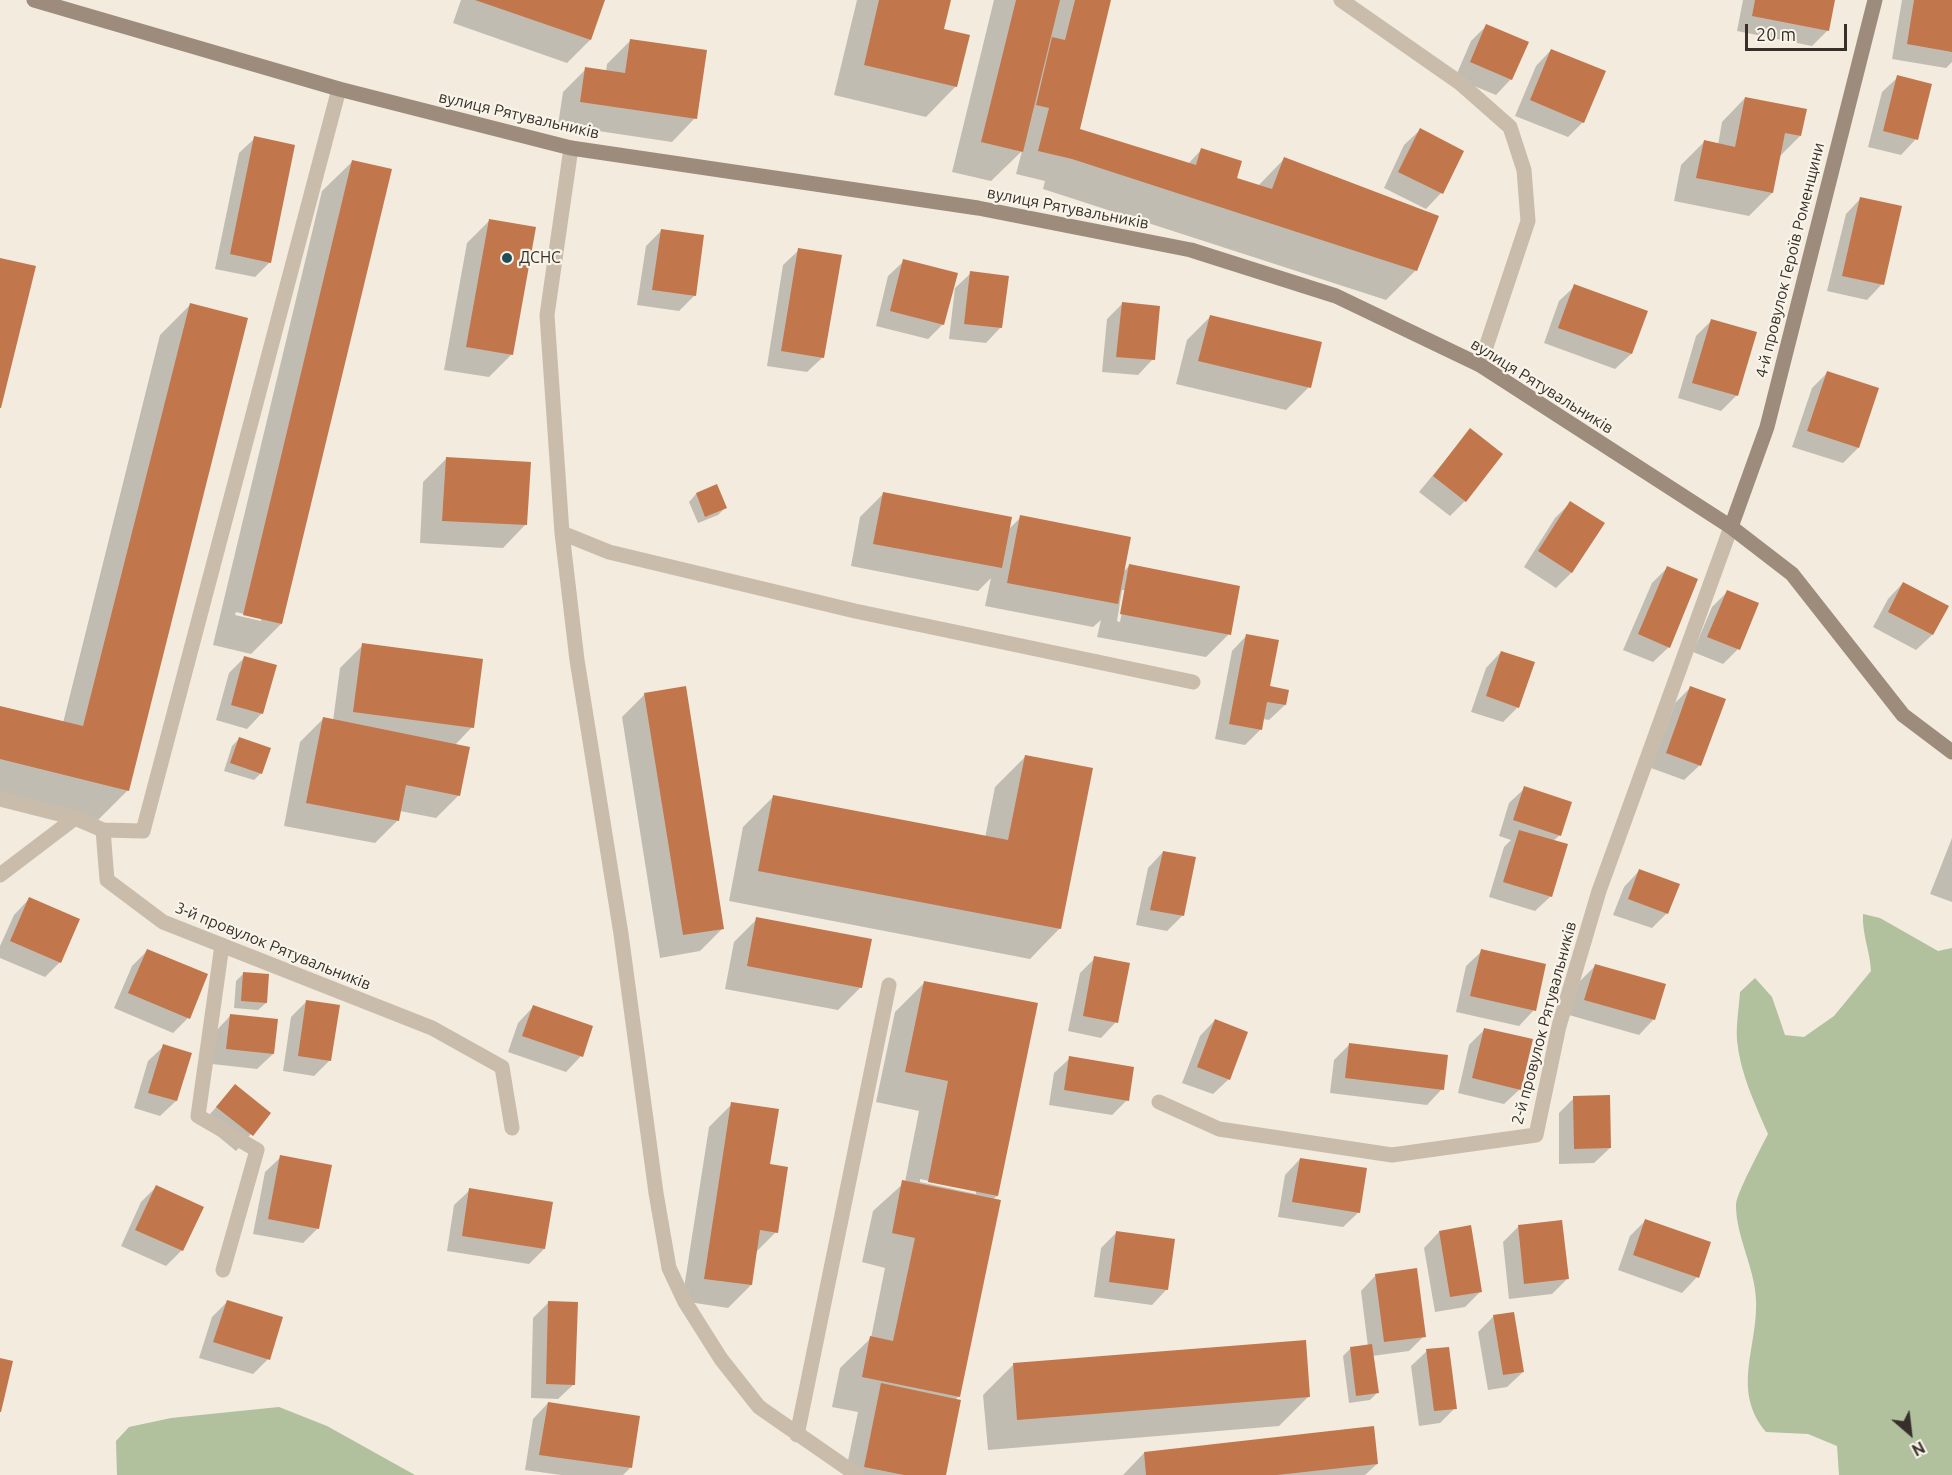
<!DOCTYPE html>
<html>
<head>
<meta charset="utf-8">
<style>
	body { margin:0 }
	#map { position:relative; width:1952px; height:1475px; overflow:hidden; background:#f2ebde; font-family:Ubuntu,sans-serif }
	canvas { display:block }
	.north { position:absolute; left:1880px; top:1403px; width:60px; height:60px; -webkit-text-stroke:4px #f9f4ea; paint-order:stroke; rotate:152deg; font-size:16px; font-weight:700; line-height:24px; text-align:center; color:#372f29 }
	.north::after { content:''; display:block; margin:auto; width:21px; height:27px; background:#372f29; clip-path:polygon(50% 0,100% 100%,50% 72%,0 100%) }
	.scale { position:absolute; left:1745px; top:24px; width:102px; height:27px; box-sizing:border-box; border:3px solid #372f29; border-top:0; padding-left:8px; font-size:18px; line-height:21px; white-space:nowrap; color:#372f29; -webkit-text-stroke:4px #f9f4ea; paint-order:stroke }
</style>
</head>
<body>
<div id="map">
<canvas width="1952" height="1475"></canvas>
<div class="north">N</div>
<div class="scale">20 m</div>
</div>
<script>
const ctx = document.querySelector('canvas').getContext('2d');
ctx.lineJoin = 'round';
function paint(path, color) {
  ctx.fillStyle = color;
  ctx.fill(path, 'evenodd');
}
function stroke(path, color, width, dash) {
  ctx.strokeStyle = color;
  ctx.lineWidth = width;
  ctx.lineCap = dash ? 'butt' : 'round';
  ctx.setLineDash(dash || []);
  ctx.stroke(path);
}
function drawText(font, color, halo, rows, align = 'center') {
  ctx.font = font + ' Ubuntu,sans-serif';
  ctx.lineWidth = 4.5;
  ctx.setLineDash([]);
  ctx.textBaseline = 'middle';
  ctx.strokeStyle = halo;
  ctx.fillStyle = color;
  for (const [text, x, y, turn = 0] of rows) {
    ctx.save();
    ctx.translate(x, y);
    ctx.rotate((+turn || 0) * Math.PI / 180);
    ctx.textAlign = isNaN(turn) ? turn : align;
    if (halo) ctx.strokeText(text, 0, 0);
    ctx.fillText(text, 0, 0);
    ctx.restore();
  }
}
const green = new Path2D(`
	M1863,914L1880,918L1938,951L1952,948V1475H1839L1837,1446L1808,1434L1766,1432C1731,1390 1758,1348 1756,1300C1755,1268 1736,1237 1736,1205C1736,1194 1761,1148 1768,1134C1755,1104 1740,1073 1737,1040C1736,1024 1739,1008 1740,992L1755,978L1772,997L1785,1035L1804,1037L1834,1016L1871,971C1870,951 1862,935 1863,914Z
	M279,1407L327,1426L415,1475H117L116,1441L129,1427L171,1418Z`);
const shadow = new Path2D(`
	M461,0H603L590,40L567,63L453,23Z
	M857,0H950L943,31L956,86L926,117L834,95Z
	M994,0H1109L1077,134L1188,164L1201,150L1235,179L1258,186L1284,159L1416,270L1386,300L1043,189L1045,181L1016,174L1022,151L991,181L952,172Z
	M1743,0H1833L1827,31L1812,46L1737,31Z
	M1902,0H1952V62L1946,68L1892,59Z
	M1486,26L1511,79L1496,95L1455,78L1471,41Z
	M630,41L695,118L672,142L558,125L563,92L586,69L606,72L607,64Z
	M1551,50L1583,122L1568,137L1515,116L1536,66Z
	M1898,77L1916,139L1901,155L1868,147L1882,92Z
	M1745,98L1800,136L1779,157L1772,193L1749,216L1674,201L1681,165L1704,142L1718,145L1722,122Z
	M1420,130L1441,193L1426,209L1384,188L1404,145Z
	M255,138L270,262L255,277L215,269L239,153Z
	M353,161L281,624L251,654L213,645L322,191ZM236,612L261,618V621L235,615Z
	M1861,198L1882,284L1867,300L1827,291L1846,214Z
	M490,220L512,354L489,377L444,370L467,243Z
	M661,231L695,295L679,311L637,305L646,246Z
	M799,250L823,357L807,372L767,366L783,265Z
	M904,261L943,324L928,339L876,326L888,276Z
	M971,273L1001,327L986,343L949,339L955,288Z
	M1575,286L1646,312L1631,354L1615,369L1544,343L1559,301Z
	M1122,304L1153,359L1138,375L1102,372L1107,319Z
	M190,305L128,790L98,820L0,796V707L63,723L160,335Z
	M1210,317L1309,387L1286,410L1176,384L1187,340Z
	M1711,321L1737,395L1721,411L1678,398L1696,336Z
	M1827,373L1858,448L1843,463L1792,447L1812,388Z
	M1470,430L1465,501L1450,516L1419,492Z
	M446,459L526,524L503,548L420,543L423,482Z
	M717,486L725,508L718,515L698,523L689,502L696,494Z
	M883,494L1008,530L1021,517L1122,573L1129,566L1229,634L1206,657L1097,637L1101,620L1093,627L985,606L991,578L978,591L851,566L860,517ZM1122,590H1126L1120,622L1117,621Z
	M1570,503L1603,524L1571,573L1556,588L1524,567L1555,518Z
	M1667,568L1669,647L1653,662L1623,650L1652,583Z
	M1903,583L1947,606L1932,635L1916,650L1873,627L1888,599Z
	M1727,592L1738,649L1723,664L1693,652L1712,607Z
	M1247,635L1269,687L1285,705L1269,720L1263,719L1261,729L1245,745L1215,739L1232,651Z
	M363,645L472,727L455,745L459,795L436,818L400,811L398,820L375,843L284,826L300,742L323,719L333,721L340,668Z
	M1501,652L1518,707L1503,722L1471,712L1486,668Z
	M245,657L262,713L247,729L216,720L229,673Z
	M1691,687L1700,765L1684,780L1651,768L1675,703Z
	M645,694L723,928L700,951L660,958L622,717Z
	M239,739L261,773L254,780L224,771L232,746Z
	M1025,757L1060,928L1030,959L729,901L743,827L773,797L985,838L995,787Z
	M1525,788L1560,835L1553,841L1551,896L1535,911L1489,897L1504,847L1511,840L1499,836L1509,803Z
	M1952,838V902L1930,894Z
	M1163,852L1182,916L1167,931L1136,925L1148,868Z
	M1639,871L1667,913L1652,928L1613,915L1624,887Z
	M29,899L60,962L45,977L0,958V946L14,915Z
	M757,919L861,987L838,1010L725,989L734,942Z
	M148,950L188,1018L173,1033L114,1008L132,966Z
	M1482,951L1534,1010L1519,1026L1456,1012L1466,966Z
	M1095,958L1116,1022L1101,1038L1068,1031L1080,973Z
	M1595,966L1654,1019L1639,1035L1569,1015L1580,981Z
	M243,974L266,1003L258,1010L234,1008L236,981Z
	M925,982L997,1196L993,1199L959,1396L955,1400L944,1475H845L858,1412L832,1407L840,1368L871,1338L885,1268L862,1262L873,1211L905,1182L919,1111L876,1102L895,1012ZM920,1179L976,1191V1194L920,1182Z
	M307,1001L330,1060L314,1076L283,1071L291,1017Z
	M533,1007L581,1056L566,1072L508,1052L518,1023Z
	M231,1015L273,1054L257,1069L212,1064L216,1031Z
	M1215,1020L1229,1079L1213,1094L1182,1083L1200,1036Z
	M1485,1029L1520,1089L1504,1104L1458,1093L1469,1045Z
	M1350,1044L1442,1089L1427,1105L1330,1093L1334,1060Z
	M164,1046L176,1101L160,1116L134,1108L148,1061Z
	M1070,1058L1127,1100L1112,1115L1049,1105L1054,1073Z
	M235,1086L269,1113L236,1151L202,1123Z
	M1574,1098L1610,1148L1594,1163L1559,1164V1113Z
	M732,1104L769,1166L776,1232L755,1253L751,1285L728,1308L682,1301L709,1127Z
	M281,1157L318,1228L303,1243L253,1234L265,1172Z
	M1300,1159L1359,1212L1343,1227L1278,1217L1285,1175Z
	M156,1187L202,1208L182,1250L166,1266L121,1246L141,1202Z
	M470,1190L544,1249L529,1264L447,1251L454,1205Z
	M1646,1220L1697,1277L1682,1293L1618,1270L1630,1236Z
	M1519,1226L1567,1279L1552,1294L1509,1299L1503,1242Z
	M1117,1232L1167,1289L1152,1305L1094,1297L1101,1248Z
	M1439,1232L1481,1291L1465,1307L1435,1312L1424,1248Z
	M1376,1275L1424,1336L1409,1351L1372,1356L1377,1393L1370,1400L1349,1403L1343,1356L1350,1349L1368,1347L1361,1291Z
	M227,1302L268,1359L253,1374L199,1358L212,1317Z
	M549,1302L574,1384L558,1399L531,1398L533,1318Z
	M1513,1313L1523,1372L1507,1387L1488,1390L1478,1332L1493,1317Z
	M1427,1351L1455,1408L1440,1423L1419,1426L1411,1366Z
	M1014,1364L1309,1396L1279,1426L988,1450L983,1395Z
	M548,1403L630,1468L623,1475H561L525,1470L533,1419Z
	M1144,1453L1377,1464L1365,1475H1123Z`);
const building = new Path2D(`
	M475,0H605L591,40Z
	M879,0H951L944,29L970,35L957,87L864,65Z
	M1016,0H1060L1023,152L981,142Z
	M1075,0H1111L1080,129L1196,165L1201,148L1242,161L1237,178L1272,189L1284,157L1439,216L1417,271L1072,159L1038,151L1049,108L1036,105L1052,37L1065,40Z
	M1755,0H1835L1829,31L1752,16Z
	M1914,0H1952V52L1907,44Z
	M1486,24L1529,42L1512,80L1470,62Z
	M630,39L707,50L697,119L580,102L585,67L625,73Z
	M1551,49L1606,71L1584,123L1530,100Z
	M1897,75L1932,84L1918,140L1883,131Z
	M1745,97L1807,109L1801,136L1785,133L1773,193L1696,178L1704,140L1735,147Z
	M1420,128L1464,151L1443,194L1398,172Z
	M254,136L295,145L271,263L230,254Z
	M352,160L392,169L282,624L243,615Z
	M1860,197L1902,206L1884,285L1842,276Z
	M489,219L536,227L513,355L466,347Z
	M661,229L704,235L696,296L652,290Z
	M798,248L842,255L824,358L781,351Z
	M0,258L36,266L1,408H0Z
	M903,259L958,273L944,325L890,311Z
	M970,271L1009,276L1002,328L964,324Z
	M1574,284L1648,311L1632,354L1558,328Z
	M1122,302L1160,306L1155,360L1116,357Z
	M190,303L248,318L129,791L0,759V706L83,726Z
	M1210,315L1322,342L1311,388L1198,361Z
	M1711,319L1757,332L1738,396L1692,383Z
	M1827,371L1879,388L1859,448L1807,431Z
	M1470,428L1503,454L1466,502L1433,476Z
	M446,457L531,462L527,525L442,521Z
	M717,484L727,508L705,517L696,493Z
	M883,492L1012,517L1002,568L873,544Z
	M1570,501L1605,523L1572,573L1538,551Z
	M1020,515L1131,537L1118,604L1007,583Z
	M1129,564L1240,586L1231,635L1120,614Z
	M1667,566L1698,579L1670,648L1638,634Z
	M1903,582L1949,606L1933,635L1888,612Z
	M1727,590L1759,603L1740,650L1707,637Z
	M1246,634L1279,640L1270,686L1289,690L1286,705L1267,702L1262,730L1229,724Z
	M362,643L483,659L474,728L353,712Z
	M1501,651L1535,662L1519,708L1486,696Z
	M244,656L277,665L263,714L231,705Z
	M686,686L724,929L683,935L644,693Z
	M1690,686L1726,699L1701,766L1666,753Z
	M323,717L470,747L460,796L406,785L399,821L306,803Z
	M239,737L271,748L262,774L230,763Z
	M1025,755L1093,768L1061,929L758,871L773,795L1008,840Z
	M1524,786L1572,802L1561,836L1513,820Z
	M1519,830L1568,844L1552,897L1503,882Z
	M1163,851L1196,857L1184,916L1150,910Z
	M1639,869L1680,884L1668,914L1628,899Z
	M29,897L80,919L61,963L10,941Z
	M756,917L872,939L862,988L747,966Z
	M147,949L208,974L190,1019L128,993Z
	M1481,949L1546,964L1536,1011L1470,996Z
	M1094,956L1130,963L1118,1023L1083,1016Z
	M1595,964L1666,984L1655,1020L1584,1000Z
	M243,972L269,974L267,1003L241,1001Z
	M924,981L1038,1003L998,1196L928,1182L948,1081L905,1072Z
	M306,1000L340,1005L331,1061L298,1056Z
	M533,1005L593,1026L583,1057L522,1036Z
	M230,1014L278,1019L274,1054L226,1049Z
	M1215,1019L1248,1032L1230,1080L1197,1067Z
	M1484,1028L1533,1039L1521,1090L1472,1078Z
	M1349,1043L1448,1055L1444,1090L1345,1078Z
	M163,1044L192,1053L177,1101L148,1093Z
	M1069,1056L1134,1067L1129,1101L1064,1090Z
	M235,1084L271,1113L253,1136L216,1107Z
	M1610,1095L1611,1148L1574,1149L1573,1096Z
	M731,1102L779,1109L770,1164L788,1167L778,1233L760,1230L752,1285L704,1279Z
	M280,1155L332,1165L319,1229L268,1219Z
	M1300,1158L1367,1168L1360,1213L1292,1202Z
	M902,1180L1001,1200L960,1397L862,1377L870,1336L893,1341L915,1238L892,1233Z
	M156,1185L204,1207L183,1251L135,1230Z
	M469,1188L553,1202L545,1249L462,1236Z
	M1645,1219L1711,1242L1699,1278L1633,1255Z
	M1562,1220L1569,1279L1524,1284L1518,1225Z
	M1471,1225L1482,1292L1450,1297L1439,1231Z
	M1116,1231L1175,1239L1168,1290L1109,1282Z
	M1417,1268L1426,1337L1384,1342L1375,1274Z
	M227,1300L283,1317L270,1360L213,1342Z
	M548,1301L578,1302L575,1385L546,1384Z
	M1514,1312L1524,1372L1503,1375L1493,1315Z
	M1306,1340L1310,1397L1017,1420L1013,1363Z
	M1372,1344L1379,1393L1356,1396L1350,1347Z
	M1449,1347L1457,1409L1434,1411L1426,1349Z
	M0,1358L13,1361L1,1412H0Z
	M881,1383L961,1400L946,1475H904L864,1467Z
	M548,1402L640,1416L632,1468L539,1455Z
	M1374,1426L1378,1464L1277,1475H1146L1144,1452Z`);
const lane = new Path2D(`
	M1341,0L1460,83L1510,127L1524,170L1528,221L1480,365
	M571,148L547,315L562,533L609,552L855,611L1193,682
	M562,533L577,660L621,934L656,1193L669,1268L685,1302L721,1359L759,1407L857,1475
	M797,1435L889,985`);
const street = new Path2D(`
	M0,799L75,818
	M103,830L143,831L339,89
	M0,875L75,818L103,830L107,880L163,922L432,1028L502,1067L512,1128
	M222,945L198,1116L257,1150L223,1270
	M1159,1102L1219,1129L1392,1155L1536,1135L1559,1026L1599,891L1731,527`);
const secondary = new Path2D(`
	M34,0L339,89L571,148L978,208L1191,250L1336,296L1480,365L1731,527L1792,574L1903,715L1952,752
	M1731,527L1767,427L1875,0`);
const markers = [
	[507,258,6,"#204e58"]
];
const streetNames = [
	["вулиця Рятувальників",519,115,13],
	["вулиця Рятувальників",1068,208,11],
	["4-й провулок Героїв Роменщини",1790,260,-76],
	["вулиця Рятувальників",1542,386,32],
	["3-й провулок Рятувальників",273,946,22],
	["2-й провулок Рятувальників",1544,1023,-75]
];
const poiNames = [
	["ДСНС",519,258]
];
paint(green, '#b1c19e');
paint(shadow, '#0003');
paint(building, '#c2764c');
stroke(lane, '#cabcaa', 15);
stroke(street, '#cabcaa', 15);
stroke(secondary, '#9d8c7b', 15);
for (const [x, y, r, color] of markers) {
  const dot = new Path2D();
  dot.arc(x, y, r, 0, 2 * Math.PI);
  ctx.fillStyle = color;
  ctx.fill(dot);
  stroke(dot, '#f9f4ea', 2);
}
drawText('16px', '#372f29', '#f9f4ea', streetNames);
drawText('16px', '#372f29', '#f9f4ea', poiNames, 'left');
</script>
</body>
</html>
